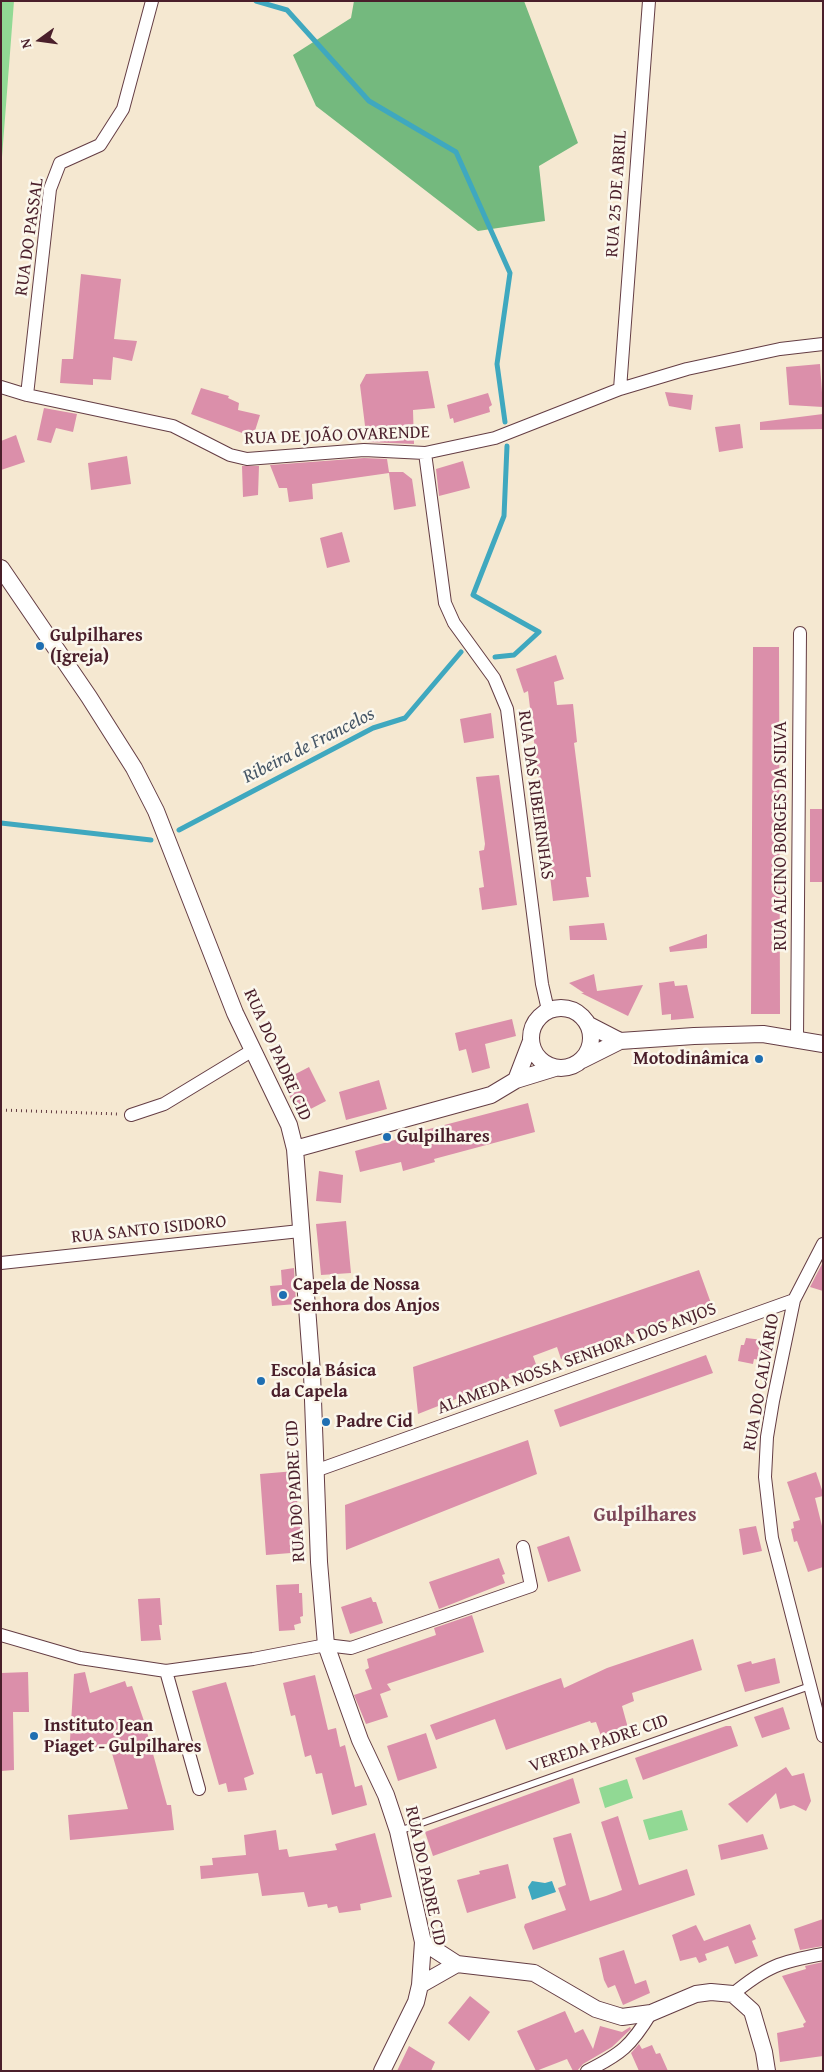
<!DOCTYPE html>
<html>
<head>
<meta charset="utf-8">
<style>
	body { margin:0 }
	#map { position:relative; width:824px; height:2072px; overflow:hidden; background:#f5e8d1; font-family:"Gentium Book Plus",serif }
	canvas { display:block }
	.frame { position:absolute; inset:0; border:2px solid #4a1f2b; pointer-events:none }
	.north { position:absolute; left:15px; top:15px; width:50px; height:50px; -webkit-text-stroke:4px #fbf7ec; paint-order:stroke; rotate:256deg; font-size:14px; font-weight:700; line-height:20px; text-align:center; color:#4a1f2b }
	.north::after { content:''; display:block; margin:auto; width:18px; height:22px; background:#4a1f2b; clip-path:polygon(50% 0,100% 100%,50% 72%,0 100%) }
</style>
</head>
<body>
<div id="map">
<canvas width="824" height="2072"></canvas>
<div class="frame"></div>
<div class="north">N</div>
</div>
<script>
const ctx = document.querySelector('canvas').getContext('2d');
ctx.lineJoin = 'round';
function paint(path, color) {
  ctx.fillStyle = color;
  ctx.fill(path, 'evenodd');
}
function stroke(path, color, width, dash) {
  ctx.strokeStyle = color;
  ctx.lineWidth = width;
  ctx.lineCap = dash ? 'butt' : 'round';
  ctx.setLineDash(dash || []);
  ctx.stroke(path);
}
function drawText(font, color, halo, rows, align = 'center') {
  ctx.font = font + ' "Gentium Book Plus",serif';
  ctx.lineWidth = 5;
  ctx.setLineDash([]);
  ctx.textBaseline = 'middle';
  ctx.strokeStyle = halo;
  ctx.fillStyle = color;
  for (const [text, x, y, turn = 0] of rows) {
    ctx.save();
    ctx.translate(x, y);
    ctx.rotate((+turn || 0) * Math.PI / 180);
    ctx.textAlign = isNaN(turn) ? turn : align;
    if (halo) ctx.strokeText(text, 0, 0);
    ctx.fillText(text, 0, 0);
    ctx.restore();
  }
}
const green = new Path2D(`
	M1,1H14L1,170Z
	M627,1779L633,1798L605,1808L599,1788Z
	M682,1810L688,1830L649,1840L643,1820Z`);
const forest = new Path2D(`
	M354,1H524L578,143L539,166L545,221L478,231L316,106L293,55L351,18Z`);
const water = new Path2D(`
	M532,1881L545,1883L552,1881L556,1892L532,1900L528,1887Z`);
const stream = new Path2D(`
	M256,1L287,10L369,101L456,152L510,273L497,364L505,422
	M495,657L514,655L539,632L473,595L504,516L507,446
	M1,823L151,840
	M179,830L373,728L405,718L461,652`);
const building = new Path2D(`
	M81,274L121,279L114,339L137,341L132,361L113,357L111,380L93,379V385L60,383L62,359H73Z
	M820,364L823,407L789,405L786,367Z
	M428,371L435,408L413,410L414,444L367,442L360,385L366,374Z
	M201,388L229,396L228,398L239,403L238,410L260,415L253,437L191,414Z
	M665,392L693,395L691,410L669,406Z
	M488,393L492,405L489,407L490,412L454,423L453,418L450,419L447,405Z
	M44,408L77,414L73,432L56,428L51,443L37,440Z
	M823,414V429L760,430V422Z
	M740,424L743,448L719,452L715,427Z
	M16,435L25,462L1,470V441Z
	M127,456L131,484L91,490L88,463Z
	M364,458L387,459L389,472H403L412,479L416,506L394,510L389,473L312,484L313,499L289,502L287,488H279L270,465Z
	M463,461L470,488L439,496L436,469Z
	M242,466H259L258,495L243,497Z
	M342,532L350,562L327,568L320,538Z
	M753,647H779L780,1014H751Z
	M556,655L564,679L554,682L557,705L573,704L577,742L574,743L591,877H586L589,897L553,901L528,691L524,693L516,669Z
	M491,713L494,738L464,743L460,719Z
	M499,775L517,905L482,910L479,888L484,887L479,851L484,850L485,844L476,777Z
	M810,809H823V882H810Z
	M604,923L607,940H570L569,926Z
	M707,934V948L670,952L669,947Z
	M594,974L597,991L643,985L628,1016L581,993H584L569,983Z
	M674,981L675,986L687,985L694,1018L671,1020V1014L662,1015L659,983Z
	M512,1019L516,1036L485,1044L490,1068L472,1073L466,1049L459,1051L455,1033Z
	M309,1067L326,1101L299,1115L282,1081Z
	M379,1080L387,1109L346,1120L339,1092Z
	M528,1103L535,1132L434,1159L435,1162L403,1171L401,1162L360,1172L355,1151L395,1140V1138Z
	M319,1171L343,1175L341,1203L316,1201Z
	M346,1221L351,1273L321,1275L316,1224Z
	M823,1262V1291L810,1287Z
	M294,1268L296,1304L272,1306L270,1286L282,1285L281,1270Z
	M699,1270L712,1306L561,1359L557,1347L533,1356L537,1367L418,1414L413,1367Z
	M746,1338L772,1341L768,1361L754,1359L753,1364L738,1361L741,1345H744Z
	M706,1355L713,1373L560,1427L554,1410Z
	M528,1440L537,1474L346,1550L345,1505Z
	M295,1471L298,1512H301L303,1552L266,1555L260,1474Z
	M816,1472L823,1493V1496L815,1498L823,1530V1567L808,1572L797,1541L794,1542L791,1529L794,1528L793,1522L800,1520L787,1482Z
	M756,1526L762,1551L743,1555L739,1529Z
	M569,1536L581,1571L548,1582L537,1547Z
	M499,1558L505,1574L502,1575L505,1583L439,1609L429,1582Z
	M299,1584V1593H302L303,1616L300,1617L301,1623L294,1625L295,1630L279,1631L276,1585Z
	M371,1597L373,1602H376L383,1623L350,1634L341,1607Z
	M160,1598L162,1625H159L161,1640L141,1641L138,1599Z
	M472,1615L484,1652L387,1684L391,1690L380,1694L388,1717L366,1724L354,1695L372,1689L365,1670L369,1668L367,1659L436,1635L434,1628Z
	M693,1639L702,1670L632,1693L634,1701L622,1706L628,1728L601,1736L596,1722L591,1723L590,1721L506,1750L495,1719L436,1740L430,1725L561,1678L564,1688L607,1668Z
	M775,1658L780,1683L745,1692L737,1665L751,1661L752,1664Z
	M28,1672L29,1712H13L14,1770L1,1771V1673Z
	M85,1672L90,1693L125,1681L127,1687L132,1686L144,1721L167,1805H171L174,1830L70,1840L68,1815L128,1809L109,1743L69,1756L74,1674Z
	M315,1675L328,1730L336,1728L340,1747L345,1745L355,1787L362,1785L367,1805L332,1815L322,1773L316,1774L311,1755L305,1757L295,1715L291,1716L283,1683Z
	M226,1682L254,1774L244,1778L247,1790L228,1792L226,1783L219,1785L192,1691Z
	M783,1707L790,1729L762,1738L754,1717Z
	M726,1726H731L738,1746L643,1780L635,1758Z
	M426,1733L437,1768L398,1781L387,1746Z
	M786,1767L792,1776L804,1773L811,1801L806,1811L794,1805L780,1809L776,1793L747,1823L728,1804Z
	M573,1778L580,1803L433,1856L425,1832Z
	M618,1816L639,1885L687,1869L695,1895L533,1950L524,1927L525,1924L566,1910L558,1888L566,1885L553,1838L571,1833L590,1901L606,1896L622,1890L601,1822Z
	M276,1830L279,1850L287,1849L289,1857L337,1850L335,1844L375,1833L392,1897L360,1904L361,1910L339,1913L337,1906L328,1908L327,1904L308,1907L304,1892L262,1896L258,1873L201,1879L200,1866L213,1865L212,1858L246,1855L244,1835Z
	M763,1834L768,1849L721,1860L718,1845Z
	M508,1864L516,1898L467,1913L457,1880L480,1874L479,1871Z
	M823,1919V1946L800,1950L794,1929Z
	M750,1924L756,1939L752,1941L758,1956L735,1964L728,1946L705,1954L707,1960L699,1963L696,1957L680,1961L672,1935L696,1925L704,1941Z
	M624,1950L635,1984L646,1980L650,1993L623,2005L615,1985L608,1988L604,1980L599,1958Z
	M823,1962V2056L780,2062L777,2033L804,2027L803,2024L806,2022L782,1976L806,1969L805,1966Z
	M470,1996L490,2012L469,2041L448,2023Z
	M565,2011L575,2033L583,2029L593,2049L600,2026L622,2032L630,2027L631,2029L612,2047L583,2064L577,2071H573L567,2059L536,2071L517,2031Z
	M639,2044L642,2049L652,2045L656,2054L660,2053L668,2071H639L631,2053Z
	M409,2046L435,2062L431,2071H397Z`);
const path = new Path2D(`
	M1,1110L118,1114`);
const service = new Path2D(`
	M399,1831L810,1686`);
const minor = new Path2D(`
	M1,387L27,395L173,426L230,455L247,459L364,450L425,453L495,438L620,389L687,369L780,349L823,344
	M620,389L649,1
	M27,395L50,189L60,163L100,145L123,109L152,1
	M425,453L445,603L454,623L494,678L507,709L542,984L548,1010
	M797,1038L800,633
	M131,1115L164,1104L253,1050
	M823,1244L794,1300L773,1401L767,1437L765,1477L772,1538L823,1736
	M1,1263L300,1231
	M315,1471L794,1300
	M1,1635L80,1658L166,1671L253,1659L326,1645L351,1648L531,1586L523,1547
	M166,1671L199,1789
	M733,1994C767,1966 780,1962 823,1954
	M587,2071C621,2054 631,2046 651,2013`);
const tertiary = new Path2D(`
	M1,568L89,697L134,768L156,811L235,1013L289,1125L295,1149L312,1373L319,1562L326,1645L360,1740L386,1795L398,1831L423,1942L420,1985L416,2002L382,2071
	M531 1038a30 30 0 1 1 60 0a30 30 0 1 1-60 0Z
	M589,1025L620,1041
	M582,1060L620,1041L694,1036L763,1034L823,1044
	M516,1080L531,1041
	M295,1149L491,1095L516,1080L555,1068
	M423,1942L457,1964L534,1973L596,2009L622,2017L651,2013L696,1994L711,1992L733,1994L752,2011L764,2052L767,2071
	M420,1985L457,1964`);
const markers = [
	[40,646,5,"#1f6fb2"],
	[759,1059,5,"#1f6fb2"],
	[387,1137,5,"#1f6fb2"],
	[283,1295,5,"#1f6fb2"],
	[261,1381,5,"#1f6fb2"],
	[326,1422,5,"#1f6fb2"],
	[34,1736,5,"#1f6fb2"]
];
const streetNames = [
	["RUA 25 DE ABRIL",617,194,-86],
	["RUA DO PASSAL",30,237,-82],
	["RUA DE JOÃO OVARENDE",337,436,-2],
	["RUA DAS RIBEIRINHAS",535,795,82],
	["RUA ALCINO BORGES DA SILVA",781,836,-90],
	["RUA DO PADRE CID",277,1055,66],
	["RUA SANTO ISIDORO",149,1230,-6],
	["ALAMEDA NOSSA SENHORA DOS ANJOS",577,1359,-20],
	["RUA DO CALVÁRIO",762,1382,-80],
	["RUA DO PADRE CID",296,1491,-93],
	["VEREDA PADRE CID",599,1744,-19],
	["RUA DO PADRE CID",425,1876,78]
];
const poiNames = [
	["Gulpilhares",50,636],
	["(Igreja)",50,657],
	["Motodinâmica",749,1059,"right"],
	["Gulpilhares",397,1137],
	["Capela de Nossa",293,1285],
	["Senhora dos Anjos",293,1306],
	["Escola Básica",271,1371],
	["da Capela",271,1392],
	["Padre Cid",336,1422],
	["Instituto Jean",44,1726],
	["Piaget - Gulpilhares",44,1747]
];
const waterNames = [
	["Ribeira de Francelos",309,746,-27]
];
const quarterNames = [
	["Gulpilhares",645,1516]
];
paint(green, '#91d994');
paint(forest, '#74b97e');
paint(water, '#3fa8bf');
stroke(stream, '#3fa8bf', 5);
paint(building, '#db8faa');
stroke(service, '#643d44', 8);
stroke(minor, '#643d44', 14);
stroke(tertiary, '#643d44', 18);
stroke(path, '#643d44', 3, [1, 4]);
stroke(service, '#fff', 6);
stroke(minor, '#fff', 12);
stroke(tertiary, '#fff', 16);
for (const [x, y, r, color] of markers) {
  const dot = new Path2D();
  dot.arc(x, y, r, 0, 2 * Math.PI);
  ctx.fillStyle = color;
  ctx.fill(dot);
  stroke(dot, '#fbf7ec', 2);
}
drawText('18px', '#4a1f2b', '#fbf7ec', streetNames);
drawText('bold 18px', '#4a1f2b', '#fbf7ec', poiNames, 'left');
drawText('italic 19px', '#465666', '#fbf7ec', waterNames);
drawText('bold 20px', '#7d4657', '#fbf7ec', quarterNames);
</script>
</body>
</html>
